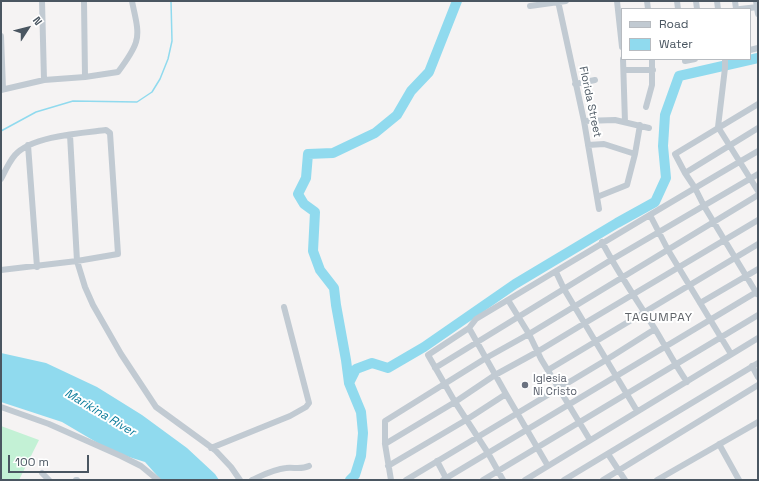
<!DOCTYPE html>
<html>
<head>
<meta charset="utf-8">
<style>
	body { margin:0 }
	#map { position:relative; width:759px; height:481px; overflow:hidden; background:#f5f3f3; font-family:"Space Grotesk",sans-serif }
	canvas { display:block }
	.frame { position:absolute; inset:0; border:2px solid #4a5661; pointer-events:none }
	.legend { position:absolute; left:621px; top:8px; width:130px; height:52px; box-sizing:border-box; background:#fff; border:1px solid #b7bbc0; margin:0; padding:5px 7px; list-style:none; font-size:12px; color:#4a5661 }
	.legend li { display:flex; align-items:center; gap:8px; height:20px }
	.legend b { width:20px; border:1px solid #b7bbc0 }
	.north { position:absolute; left:8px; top:8px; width:40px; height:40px; -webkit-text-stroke:3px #fff; paint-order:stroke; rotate:54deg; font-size:11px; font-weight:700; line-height:16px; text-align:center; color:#4a5661 }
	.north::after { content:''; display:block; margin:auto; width:14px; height:18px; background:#4a5661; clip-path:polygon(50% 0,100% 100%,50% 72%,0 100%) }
	.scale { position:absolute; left:8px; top:455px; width:81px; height:18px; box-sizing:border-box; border:2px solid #4a5661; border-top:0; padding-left:5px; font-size:12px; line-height:14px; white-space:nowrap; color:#4a5661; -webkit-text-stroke:3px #fff; paint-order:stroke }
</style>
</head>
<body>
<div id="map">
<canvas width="759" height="481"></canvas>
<div class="frame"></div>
<ul class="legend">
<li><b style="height:5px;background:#c1cad2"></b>Road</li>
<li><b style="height:11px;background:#90daee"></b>Water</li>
</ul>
<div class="north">N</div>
<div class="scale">100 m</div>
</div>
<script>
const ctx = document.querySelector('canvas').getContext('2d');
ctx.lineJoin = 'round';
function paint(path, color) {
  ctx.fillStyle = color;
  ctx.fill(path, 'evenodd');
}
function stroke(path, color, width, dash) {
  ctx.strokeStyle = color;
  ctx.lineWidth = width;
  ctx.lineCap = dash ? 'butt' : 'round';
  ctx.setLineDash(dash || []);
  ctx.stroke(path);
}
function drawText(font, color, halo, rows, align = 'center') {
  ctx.font = font + ' "Space Grotesk",sans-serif';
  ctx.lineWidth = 4;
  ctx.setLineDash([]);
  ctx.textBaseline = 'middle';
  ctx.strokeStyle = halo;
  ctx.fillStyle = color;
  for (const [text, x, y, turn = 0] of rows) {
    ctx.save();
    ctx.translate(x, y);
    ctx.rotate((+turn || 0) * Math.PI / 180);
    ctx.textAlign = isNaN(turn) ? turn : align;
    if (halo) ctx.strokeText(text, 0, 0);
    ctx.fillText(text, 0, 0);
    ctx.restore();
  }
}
const green = new Path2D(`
	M1,426L39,440L19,480H1Z`);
const water = new Path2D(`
	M1,353L46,363L97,387L142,415L187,448L215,474L219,480H161L145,462L113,452L62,422L1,402Z`);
const stream = new Path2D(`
	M1,131L36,112L73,101L137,102L152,92L160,79L168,59L172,41L171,1`);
const river = new Path2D(`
	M349,383L356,369L372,363L388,368L424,347L515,284L617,223L655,202L666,178L663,146L665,115L679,76L758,58
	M350,480L355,475L361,456L363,433L361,412L349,383L346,360L336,305L334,288L320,270L313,251L315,212L304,204L298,194L306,178L308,154L333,153L375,133L397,115L411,91L429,72L457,1`);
const minor = new Path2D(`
	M42,1L44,80
	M84,1L85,77
	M558,1L584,121L599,209
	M617,1L622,47
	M647,1L648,9
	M677,1L678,9
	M696,1L697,9
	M717,1L718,9
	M735,1L736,9
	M756,1L758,14
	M530,6L566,1
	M740,9L758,7
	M1,36L3,89
	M750,50L758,48
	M623,59L625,122
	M685,59V61L695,59
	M725,59V68L718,127L758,191
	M624,70H653
	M575,84L595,80
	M1,90L44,80L85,77L118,72C124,64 133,52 136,42C140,30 134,13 132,1
	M646,107L652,85V59
	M584,121L615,120L649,128
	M70,135L77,261L85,287L93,305L121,354L156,407L215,450L231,467L240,480
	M28,145L37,267
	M588,145L604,144L635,154
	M685,173L758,128
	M1,179C5,171 9,162 15,155C32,136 82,133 106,130L110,133L118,254L77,261L1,270
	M597,197L627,185L635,154L640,125
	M650,215L668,250L731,354
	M602,242C618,273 637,300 655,329C666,347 675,365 687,382
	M556,272L564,289L637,411
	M757,294L704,206L695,188L685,173L675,154L758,104
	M508,300L529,334L541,359L590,440
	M700,303L758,269
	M469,328L506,394L548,466
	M752,366L758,377
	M435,368L611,260L758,174
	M548,370L758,244
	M1,407L49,424L121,456L141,466L158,480
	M385,444L455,402L495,375L537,352L585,323L758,220
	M719,444L739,480
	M211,448L290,416L306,407L309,403L284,307
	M608,454L625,480
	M437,461L447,480
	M388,466L466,420L506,394
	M42,473L49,480
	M76,480H77
	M252,480C263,475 274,469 286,468C294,467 301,470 309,466
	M391,480L385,444V421L486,358L529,334L758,195
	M406,480L606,360L655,329
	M443,480L758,291
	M483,480L758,315
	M503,480L488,453L455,402L428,355L469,328L476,319C570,263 663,206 758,151
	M525,480L758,338
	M564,480L758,363
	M603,480L758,385
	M657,480L758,422`);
const markers = [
	[525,385,4,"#6b7280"]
];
const streetNames = [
	["Florida Street",590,102,78]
];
const worshipNames = [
	["Iglesia",533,379],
	["Ni Cristo",533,392]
];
const neighbourhoodNames = [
	["TAGUMPAY",659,318]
];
const waterNames = [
	["Marikina River",100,413,31]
];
paint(green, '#c3f1d5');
paint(water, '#90daee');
stroke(stream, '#90daee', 1.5);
stroke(river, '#90daee', 10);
stroke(minor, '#c1cad2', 6);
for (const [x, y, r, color] of markers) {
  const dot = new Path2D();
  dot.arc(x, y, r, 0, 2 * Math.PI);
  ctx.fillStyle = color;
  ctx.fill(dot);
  stroke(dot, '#fff', 1.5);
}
drawText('11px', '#4a5661', '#fff', streetNames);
drawText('11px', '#5b616d', '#fff', worshipNames, 'left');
ctx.letterSpacing = '1px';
drawText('12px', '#5f6368', '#fff', neighbourhoodNames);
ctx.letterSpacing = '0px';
drawText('italic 12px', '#0c7c9b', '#fff', waterNames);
</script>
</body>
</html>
